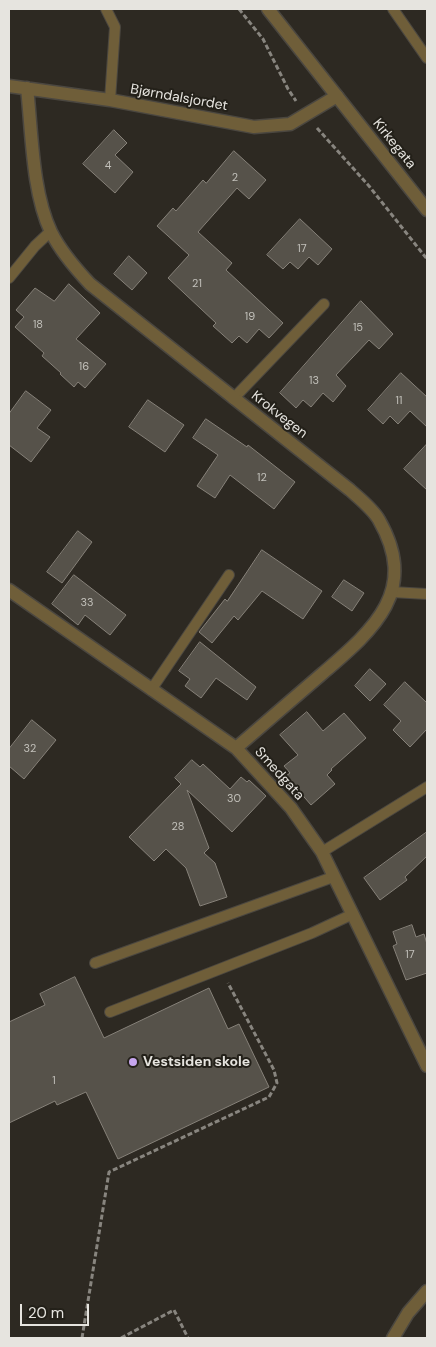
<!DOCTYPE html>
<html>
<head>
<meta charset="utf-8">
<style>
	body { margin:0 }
	#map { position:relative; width:436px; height:1347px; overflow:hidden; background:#2d2922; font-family:"DM Sans",sans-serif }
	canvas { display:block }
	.frame { position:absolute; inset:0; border:10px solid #e6e4df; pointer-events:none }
	.scale { position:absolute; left:20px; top:1304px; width:69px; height:22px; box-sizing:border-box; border:2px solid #e6e4df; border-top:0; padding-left:6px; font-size:15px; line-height:18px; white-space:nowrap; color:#e6e4df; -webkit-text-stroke:4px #232019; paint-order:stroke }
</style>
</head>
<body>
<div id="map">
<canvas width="436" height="1347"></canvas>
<div class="frame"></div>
<div class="scale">20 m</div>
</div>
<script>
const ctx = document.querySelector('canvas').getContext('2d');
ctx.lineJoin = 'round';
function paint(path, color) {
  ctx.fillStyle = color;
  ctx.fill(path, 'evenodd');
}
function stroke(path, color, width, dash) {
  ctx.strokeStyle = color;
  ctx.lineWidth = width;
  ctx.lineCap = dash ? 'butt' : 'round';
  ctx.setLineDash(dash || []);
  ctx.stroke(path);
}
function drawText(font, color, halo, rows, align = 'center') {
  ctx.font = font + ' "DM Sans",sans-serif';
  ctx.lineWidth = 4;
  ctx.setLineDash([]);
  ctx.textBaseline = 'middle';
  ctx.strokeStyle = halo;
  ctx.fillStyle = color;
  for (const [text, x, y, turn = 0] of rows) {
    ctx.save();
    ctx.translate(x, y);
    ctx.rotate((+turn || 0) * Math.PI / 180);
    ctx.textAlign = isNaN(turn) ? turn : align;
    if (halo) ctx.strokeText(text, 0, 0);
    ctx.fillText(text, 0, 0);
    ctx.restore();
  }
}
const building = new Path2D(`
	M114,130L127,143L115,155L133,172L115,193L83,164Z
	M234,151L266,180L249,199L237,188L198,232L232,263L226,270L283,323L269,338L259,329L247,343L239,336L232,343L213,326L216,323L168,278L189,255L157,226L173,208L176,211L203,180L206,183Z
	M300,219L332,249L318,265L309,257L298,269L290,262L283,269L267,255Z
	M129,256L147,273L132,290L114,274Z
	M69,284L100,313L76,339L106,364L85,388L78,382L74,387L60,374L61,373L42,356L44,353L15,327L24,317L16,310L35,288L54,301Z
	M361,301L393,334L379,349L369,340L336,375L346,386L333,402L323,393L311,407L303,400L296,408L280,393Z
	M401,373L427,397V427L410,411L398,424L390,416L383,424L368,410Z
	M26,391L51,410L37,428L50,437L31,462L9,445V414Z
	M148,400L184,425L165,452L129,427Z
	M206,419L247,447L248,445L295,482L274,509L230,475L215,498L197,486L218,455L193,438Z
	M427,444V490L404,469Z
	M78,531L92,542L62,583L47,572Z
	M262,550L322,591L303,619L262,591L238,620L234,616L212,643L199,632L225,599L227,601Z
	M74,575L126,615L110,635L85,615L78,625L52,604Z
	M344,580L364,593L352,611L332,597Z
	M200,642L256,687L247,700L216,678L201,698L185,686L190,679L179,671Z
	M370,669L386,684L370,701L355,686Z
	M405,682L427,703V729L410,747L393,730L401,721L384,705Z
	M307,712L323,731L344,713L366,738L331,769L332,770L327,775L335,784L311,805L286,776L290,773L284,766L298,755L280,735Z
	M32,720L56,740L24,779L9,766V749Z
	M192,760L200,767L203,764L230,789L241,777L247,782L249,780L266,796L232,832L187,790L209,848L204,853L215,863L227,897L200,906L186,868L166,849L154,861L129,837L181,784L175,778Z
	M427,832V856L405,877L407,880L380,900L364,878Z
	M412,925L416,937L424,934L427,944V973L406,980L393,946L397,944L393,932Z
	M75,977L104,1038L209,988L228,1029L239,1024L269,1087L118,1159L86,1092L57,1105L55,1101L9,1123V1022L45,1005L40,994Z`);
const path = new Path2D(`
	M239,9L263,39L288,89L296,101
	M317,128L369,186L427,259
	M82,1338L109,1172L269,1097L277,1083L274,1070L228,983
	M121,1338L174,1310L188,1338`);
const service = new Path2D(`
	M106,9L115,27L110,100
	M393,9L427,58
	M9,278L35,246L51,231
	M233,399L324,304
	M392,592L427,594
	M151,690L229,575
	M322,852L427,787
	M95,963L333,877
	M110,1012L312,933L353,914`);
const minor = new Path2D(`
	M9,86L110,100L254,127L290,124L337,96
	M27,88C32,133 32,192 51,232C61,252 75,268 90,284L350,490C360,499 373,509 379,520C420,591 373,630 323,673C294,698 265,723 236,748
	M9,590L236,748L291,808L322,852L427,1066
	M393,1338L408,1313L427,1291`);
const tertiary = new Path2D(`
	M268,9L427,210`);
const markers = [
	[133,1062,5,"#c7a6ef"]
];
const numberNames = [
	["4",108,166],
	["2",235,178],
	["17",302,249],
	["21",197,284],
	["19",250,317],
	["18",38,325],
	["15",358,328],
	["16",84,367],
	["13",314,381],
	["11",399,401],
	["12",262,478],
	["33",87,603],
	["32",30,749],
	["30",234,799],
	["28",178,827],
	["17",410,955],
	["1",54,1081]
];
const streetNames = [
	["Bjørndalsjordet",179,98,10],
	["Kirkegata",394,144,51],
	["Krokvegen",279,415,38],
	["Smedgata",279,774,48]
];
const poiNames = [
	["Vestsiden skole",143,1062]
];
paint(building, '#56524a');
stroke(building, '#868179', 1);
stroke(service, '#4b4740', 12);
stroke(minor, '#4b4740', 15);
stroke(tertiary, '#4b4740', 15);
stroke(path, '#88857f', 3, [5, 2.5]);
stroke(service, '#6f5e39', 10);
stroke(minor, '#6f5e39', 12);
stroke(tertiary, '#6f5e39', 12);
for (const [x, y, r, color] of markers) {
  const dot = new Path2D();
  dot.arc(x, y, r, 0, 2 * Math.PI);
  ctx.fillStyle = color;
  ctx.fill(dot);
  stroke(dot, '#232019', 2);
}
drawText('11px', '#c2c0ba', null, numberNames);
drawText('14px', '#e6e4df', '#232019', streetNames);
drawText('bold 14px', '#e6e4df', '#232019', poiNames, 'left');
</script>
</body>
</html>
